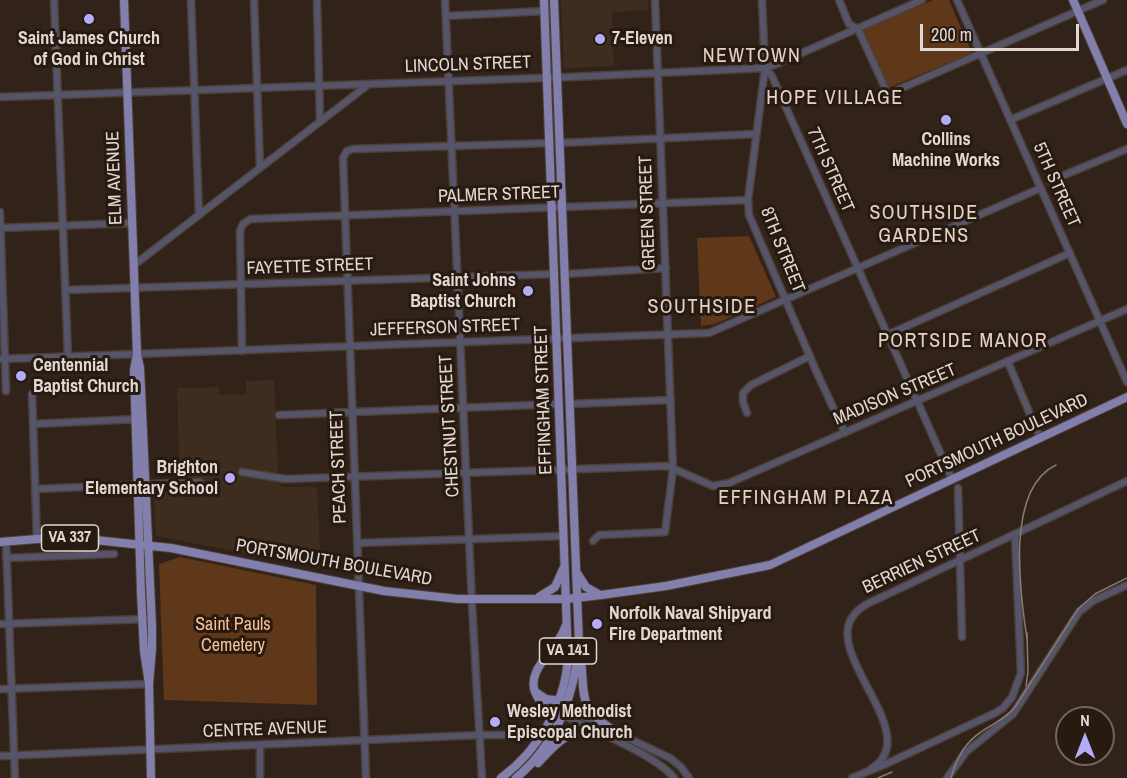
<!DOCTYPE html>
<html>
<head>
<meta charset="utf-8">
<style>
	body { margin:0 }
	#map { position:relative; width:1127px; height:778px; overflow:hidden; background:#31231a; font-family:"Archivo Narrow",sans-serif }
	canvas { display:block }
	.north { position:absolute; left:1055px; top:706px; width:60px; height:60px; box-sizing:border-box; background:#271a11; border:2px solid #71665e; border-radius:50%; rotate:0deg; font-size:16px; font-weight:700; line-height:24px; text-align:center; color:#e1d8d2 }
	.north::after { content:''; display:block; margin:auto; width:21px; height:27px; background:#b4acf9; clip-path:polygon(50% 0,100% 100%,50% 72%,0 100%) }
	.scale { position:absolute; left:920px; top:24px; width:159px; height:27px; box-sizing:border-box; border:3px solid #e1d8d2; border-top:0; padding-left:8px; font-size:18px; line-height:21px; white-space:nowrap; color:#e1d8d2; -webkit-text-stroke:4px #271a11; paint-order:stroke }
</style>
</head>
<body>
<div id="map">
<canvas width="1127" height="778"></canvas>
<div class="north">N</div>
<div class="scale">200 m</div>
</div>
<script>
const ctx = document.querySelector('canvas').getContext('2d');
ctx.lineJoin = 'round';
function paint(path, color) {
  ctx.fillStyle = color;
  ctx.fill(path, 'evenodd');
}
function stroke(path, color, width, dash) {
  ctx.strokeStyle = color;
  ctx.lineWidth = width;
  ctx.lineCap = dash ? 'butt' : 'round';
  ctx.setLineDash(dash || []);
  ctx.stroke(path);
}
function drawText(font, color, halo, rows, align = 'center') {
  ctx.font = font + ' "Archivo Narrow",sans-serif';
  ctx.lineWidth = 6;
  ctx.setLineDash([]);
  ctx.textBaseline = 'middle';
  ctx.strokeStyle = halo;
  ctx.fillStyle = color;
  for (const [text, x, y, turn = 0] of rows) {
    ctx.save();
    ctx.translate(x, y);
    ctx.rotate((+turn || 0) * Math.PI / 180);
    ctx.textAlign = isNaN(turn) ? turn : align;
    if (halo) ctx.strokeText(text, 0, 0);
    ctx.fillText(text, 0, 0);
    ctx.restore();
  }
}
const built = new Path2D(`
	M561,0H648V10L612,12L614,66L564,68Z
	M274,380L278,470L281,487H317L321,568L156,536L154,493L180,491L177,388L219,387V395L246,394V381Z`);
const green = new Path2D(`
	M933,0H949L972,53L888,88L862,30Z
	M749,236L776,297L715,324L701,326L697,238Z
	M180,557L316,585L317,705L164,700L159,564Z`);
const minor = new Path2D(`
	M54,0L68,357
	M191,0L199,215
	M254,0L260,168
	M317,0L320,122
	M445,0L472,605L482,778
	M762,0L765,68L748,200L749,215L817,373L845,433
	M839,0L849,24L858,29L888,94L1103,0
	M957,0L1127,382
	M446,16L545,11
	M765,68L772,76L952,479
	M0,97L570,77L765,68L779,63L922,0
	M1010,120L1127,70
	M559,143L756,134
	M1050,181L1127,149
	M0,212L6,391
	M0,228L132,223
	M134,265L369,84
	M566,274L666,268
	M66,290L555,274
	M887,335L1070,253
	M242,351L240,231L243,224L250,219L748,200
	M0,359L709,333L1041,188
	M1008,362L1040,438
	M32,394L37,539
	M570,404L671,400
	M747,413L743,402V393L751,385L810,356
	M279,415L559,404
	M33,424L138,419
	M242,472L285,479L667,466L713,486L729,483L1127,309
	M958,488L962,637
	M36,489L200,482
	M6,541L15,778
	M593,541L599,535L665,532L673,469L655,0
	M357,543L564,536
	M6,558L114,554
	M0,624L145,619
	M0,689L149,684
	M560,714C587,727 658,756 674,778
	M552,719C560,711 567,710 577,714L670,758L681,767L689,778
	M260,745V778
	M0,756L480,735H532
	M871,769C926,735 823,656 853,616C860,606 873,601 884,596L1127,481
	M366,778L343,158L347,151L353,149L550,143
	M852,778L888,763L995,713L1003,708L1012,697L1021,673L1015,534
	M947,778L966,752L1013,714L1079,612L1093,601L1127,585`);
const major = new Path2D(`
	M124,0L137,354L140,368L152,626V648L149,684
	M1073,0L1127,124
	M136,359L134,370L141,593L144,651L149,684L151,778
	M0,542L37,539H85L171,548L384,591L458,599H567L601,595L666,586L770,565L1127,397
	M577,573L586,587L600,595
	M539,597L555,587L563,569
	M581,660C585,695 578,707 610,728
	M537,693L546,699L562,701
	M554,712C545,707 539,702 535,692C526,668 559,649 565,627
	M538,763C557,743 567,729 597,731
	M501,778C539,750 564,706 568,659L544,0
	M516,778C557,744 574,696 579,645L554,0`);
const rail = new Path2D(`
	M1027,639C1020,593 1005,489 1056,465
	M1026,686L1028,672L1027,633
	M878,778L892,772
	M951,778C956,759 964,743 981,732C993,723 1006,719 1015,707L1078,609L1095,594L1127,578`);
const markers = [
	[89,19,6,"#b4acf9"],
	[600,39,6,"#b4acf9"],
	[946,120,6,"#b4acf9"],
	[528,291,6,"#b4acf9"],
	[21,376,6,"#b4acf9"],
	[230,478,6,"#b4acf9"],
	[597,624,6,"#b4acf9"],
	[495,722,6,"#b4acf9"]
];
const shields = [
	[70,538,57],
	[568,651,57]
];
const shieldNames = [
	["VA 337",70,538],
	["VA 141",568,651]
];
const poiNames = [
	["Saint James Church",89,39,"center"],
	["of God in Christ",89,60,"center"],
	["7-Eleven",612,39],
	["Collins",946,140,"center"],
	["Machine Works",946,161,"center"],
	["Saint Johns",516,281,"right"],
	["Baptist Church",516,302,"right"],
	["Centennial",33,366],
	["Baptist Church",33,387],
	["Brighton",218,468,"right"],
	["Elementary School",218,489,"right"],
	["Norfolk Naval Shipyard",609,614],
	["Fire Department",609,635],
	["Wesley Methodist",507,712],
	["Episcopal Church",507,733]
];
const streetNames = [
	["LINCOLN STREET",468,65,-2],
	["7TH STREET",830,170,66],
	["ELM AVENUE",115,178,-92],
	["5TH STREET",1056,185,66],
	["PALMER STREET",499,195,-2],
	["GREEN STREET",648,213,-92],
	["8TH STREET",782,250,68],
	["FAYETTE STREET",310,267,-2],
	["JEFFERSON STREET",445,328,-2],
	["MADISON STREET",895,395,-23],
	["EFFINGHAM STREET",544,400,-92],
	["CHESTNUT STREET",450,426,-93],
	["PORTSMOUTH BOULEVARD",997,441,-25],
	["PEACH STREET",339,467,-92],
	["BERRIEN STREET",922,562,-25],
	["PORTSMOUTH BOULEVARD",334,563,10],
	["CENTRE AVENUE",265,730,-2]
];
const parkNames = [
	["Saint Pauls",233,625],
	["Cemetery",233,646]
];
const neighbourhoodNames = [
	["NEWTOWN",752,57],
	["HOPE VILLAGE",835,99],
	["SOUTHSIDE",924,214],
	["GARDENS",924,237],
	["SOUTHSIDE",702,308],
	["PORTSIDE MANOR",963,342],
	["EFFINGHAM PLAZA",806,499]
];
paint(built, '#3e2c1f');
paint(green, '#5f3719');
stroke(minor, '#4d4037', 9);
stroke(major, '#4d4037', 10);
stroke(minor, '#555469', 6);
stroke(major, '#837fac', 8);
stroke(rail, '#867a73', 1.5);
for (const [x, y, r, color] of markers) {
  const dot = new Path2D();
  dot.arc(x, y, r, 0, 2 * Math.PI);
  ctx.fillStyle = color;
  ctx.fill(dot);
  stroke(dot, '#271a11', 2);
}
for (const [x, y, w] of shields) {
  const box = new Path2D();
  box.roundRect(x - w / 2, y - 13, w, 26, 4.5);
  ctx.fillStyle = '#271a11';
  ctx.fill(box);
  stroke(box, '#e1d8d2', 1.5);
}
drawText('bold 16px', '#e1d8d2', null, shieldNames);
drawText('bold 18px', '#e1d8d2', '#271a11', poiNames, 'left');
drawText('18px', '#e1d8d2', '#271a11', streetNames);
drawText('18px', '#fbbf97', '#271a11', parkNames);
ctx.letterSpacing = '1.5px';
drawText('20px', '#e5d2c6', '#271a11', neighbourhoodNames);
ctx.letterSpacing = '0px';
</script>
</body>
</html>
